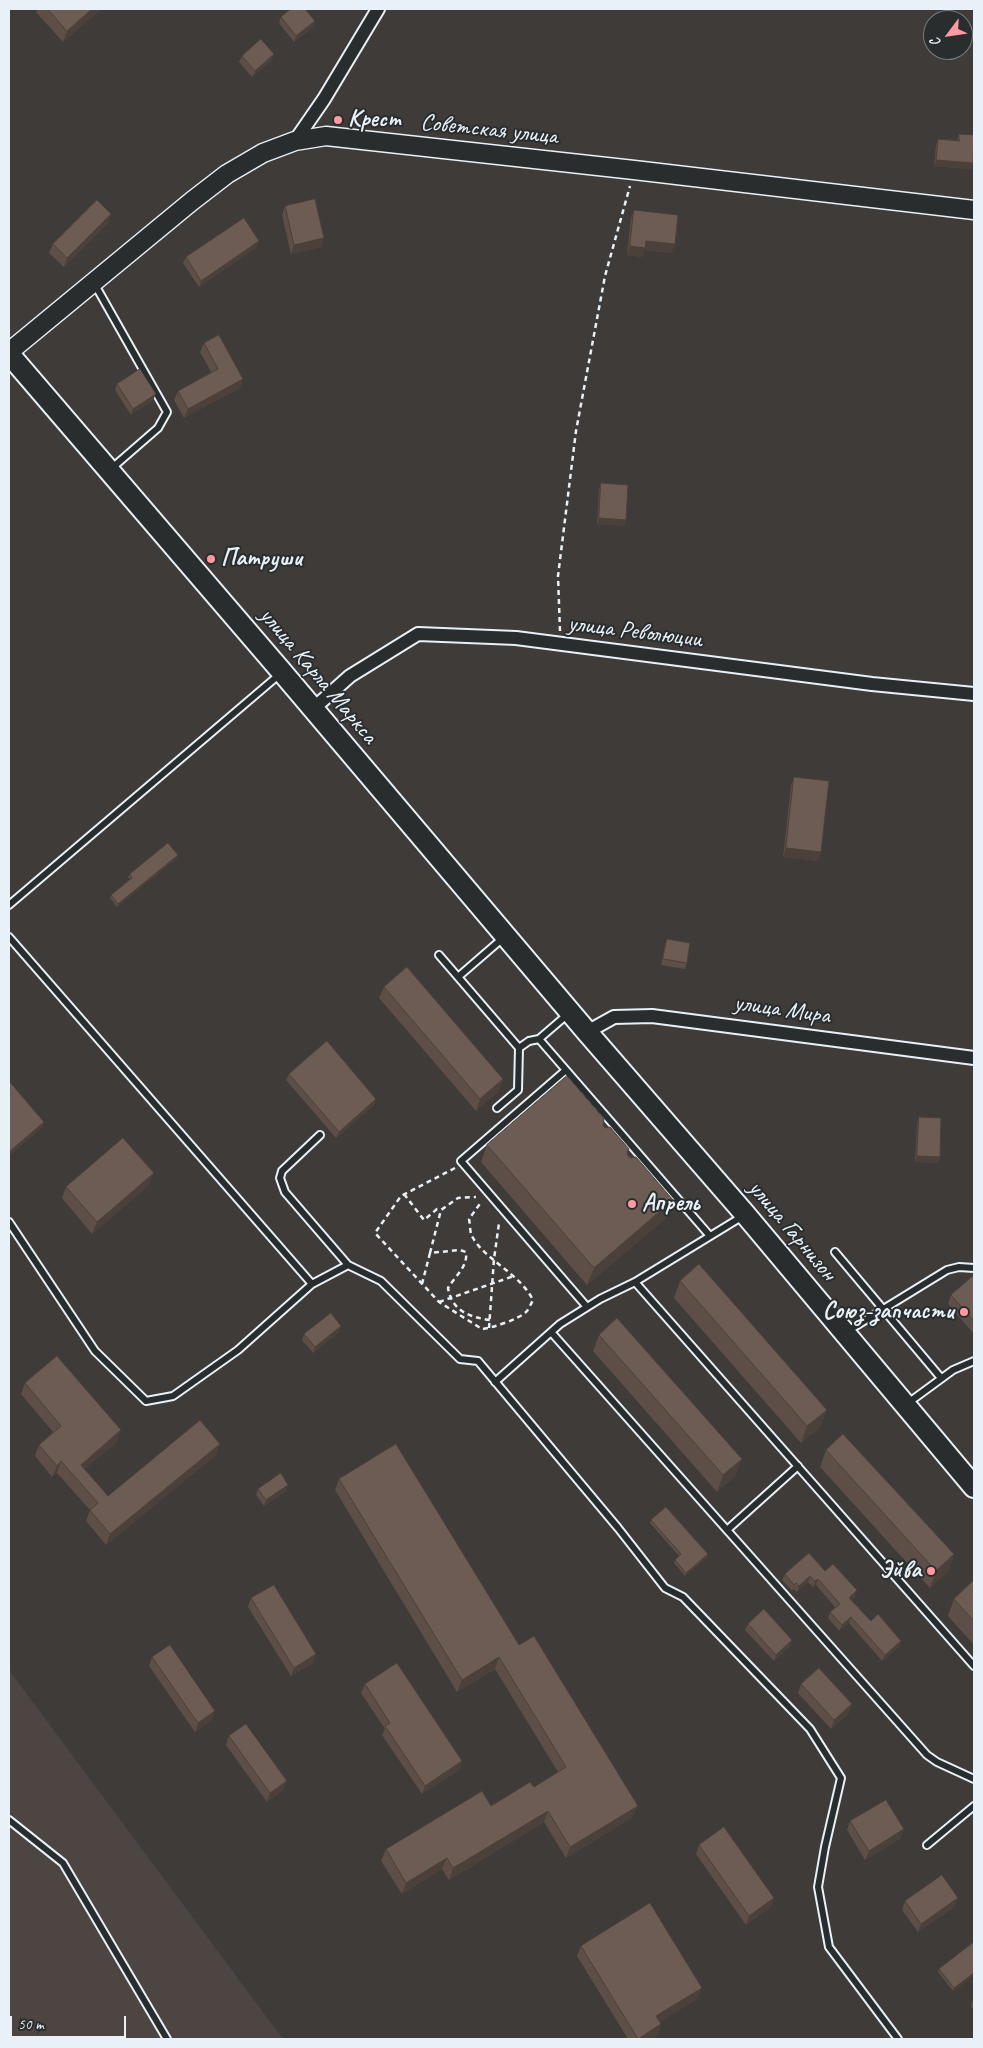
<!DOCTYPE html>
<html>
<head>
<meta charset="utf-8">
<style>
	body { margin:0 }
	#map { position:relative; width:983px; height:2048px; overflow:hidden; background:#3e3b39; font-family:Caveat,sans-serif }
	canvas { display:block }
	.frame { position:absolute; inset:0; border:10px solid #e8f1f8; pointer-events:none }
	.north { position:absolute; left:923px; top:10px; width:50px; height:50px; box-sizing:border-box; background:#2a2d2e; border:1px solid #767b7f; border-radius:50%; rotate:239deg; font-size:14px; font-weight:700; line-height:20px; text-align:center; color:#e8f1f8 }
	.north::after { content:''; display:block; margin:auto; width:18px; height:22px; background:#ff9aa2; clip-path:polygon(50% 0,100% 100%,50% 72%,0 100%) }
	.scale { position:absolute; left:10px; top:2016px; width:116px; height:22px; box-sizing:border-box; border:2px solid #e8f1f8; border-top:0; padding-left:6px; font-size:15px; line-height:18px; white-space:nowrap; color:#e8f1f8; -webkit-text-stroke:4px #2a2d2e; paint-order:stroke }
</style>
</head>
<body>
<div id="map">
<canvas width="983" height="2048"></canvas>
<div class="frame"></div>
<div class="north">С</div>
<div class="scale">50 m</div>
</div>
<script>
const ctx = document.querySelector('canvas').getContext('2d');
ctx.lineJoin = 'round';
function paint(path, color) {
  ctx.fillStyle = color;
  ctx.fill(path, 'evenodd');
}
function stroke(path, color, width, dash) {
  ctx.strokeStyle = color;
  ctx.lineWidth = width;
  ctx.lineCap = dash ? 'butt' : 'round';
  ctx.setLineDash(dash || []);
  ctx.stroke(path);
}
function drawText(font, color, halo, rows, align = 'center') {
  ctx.font = font + ' Caveat,sans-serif';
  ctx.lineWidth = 4;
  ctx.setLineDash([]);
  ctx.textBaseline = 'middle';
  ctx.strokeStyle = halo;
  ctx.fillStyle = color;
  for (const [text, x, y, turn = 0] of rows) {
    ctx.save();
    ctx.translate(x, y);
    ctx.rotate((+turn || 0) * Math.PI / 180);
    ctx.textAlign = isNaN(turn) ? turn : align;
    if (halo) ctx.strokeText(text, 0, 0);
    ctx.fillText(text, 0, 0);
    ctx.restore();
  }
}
const built = new Path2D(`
	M9,1670L283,2039H9Z`);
const path = new Path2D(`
	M560,631L558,576L576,431L605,276L630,186
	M455,1168L401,1196L375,1233L439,1302L482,1329C492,1328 520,1319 527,1311C529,1308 531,1304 533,1300C519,1272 482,1259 471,1234C470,1230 470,1223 469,1219L482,1201
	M404,1194L424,1220L437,1209L441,1210
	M430,1253L441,1210L458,1198L476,1197
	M422,1284L430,1253L460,1250L466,1252C468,1267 455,1276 448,1288C452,1311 469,1317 490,1320
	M439,1302L514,1276
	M489,1328L494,1259L499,1223`);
const lane = new Path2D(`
	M94,283L167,412L158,428L112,468
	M9,905L280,674
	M9,937L312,1284
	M503,938L458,977L519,1048L529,1041L539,1039
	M439,955L458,977
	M568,1014L539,1039L710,1236
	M566,1070L461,1161L587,1307
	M497,1108L518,1090L519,1048
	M320,1135L282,1171L280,1178L285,1192L348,1265
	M743,1216L635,1282L974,1666
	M9,1222L95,1351L146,1401L173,1396L238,1350L312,1284L348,1265L381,1281L460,1359L478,1361L618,1528L665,1588L683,1597L810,1729L841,1778L825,1847L818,1887L829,1947L898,2039
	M835,1252L941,1378
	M551,1332L727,1530L798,1466
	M846,1332L947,1270L959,1267L974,1268
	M495,1382L560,1324L600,1299L635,1282
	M908,1403L953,1370L974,1361
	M727,1530L927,1755L937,1762L974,1779
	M9,1820L63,1863L167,2039
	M927,1845L974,1806`);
const street = new Path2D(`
	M295,141L324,99L378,9
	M313,709L350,676L418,634L516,638L872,684L974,694
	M587,1032L614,1017L652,1016L974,1058`);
const secondary = new Path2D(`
	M9,352L192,201L227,174L263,153L295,141L326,136L634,170L974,210`);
const primary = new Path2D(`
	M9,354L282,672L587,1032L745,1214L974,1487`);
const wall = new Path2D(`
	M38,9H101L63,42L36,12Z
	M281,17L315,21L313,27L294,42L279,23Z
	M242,56L272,60L252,77L239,62Z
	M959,134L973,163L971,169L934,166L936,145L938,139L957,140Z
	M285,206L321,247L291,254L282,215Z
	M634,210L675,244L671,253L644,250L642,257L627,255L631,218Z
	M111,214L108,223L64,267L49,253L53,244Z
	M257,247L199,287L183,263L186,257Z
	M204,343L243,379L240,388L184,418L174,400L178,391L211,372L200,352Z
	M117,384L153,400L131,415L115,390Z
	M601,483L624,526L597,524L599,489Z
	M794,777L821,852L818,861L783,857L791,786Z
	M177,858L117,907L110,898L111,895L130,879L128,877L130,874Z
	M667,939L687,963L685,969L661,965L665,945Z
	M384,987L503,1079L499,1091L476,1111L379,998Z
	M289,1074L376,1099L374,1105L336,1138L286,1080Z
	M919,1117L940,1157L938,1163L915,1162L917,1123Z
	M487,1145L629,1149L628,1153V1156L667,1217L587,1285L481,1162Z
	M149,1185L92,1234L62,1198L66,1187Z
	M974,1275V1334L948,1304L951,1295Z
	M680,1281L827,1410L820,1427L801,1443L674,1298Z
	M341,1326L339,1332L313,1353L302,1340L304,1334Z
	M599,1335L742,1459L735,1476L717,1492L593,1351Z
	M25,1383L117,1442L84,1469L108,1496L220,1444L216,1455L106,1545L86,1521L90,1510L57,1473L52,1477L35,1456L39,1445L53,1432L21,1394Z
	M826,1450L954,1554L948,1571L930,1588L820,1467Z
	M339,1479L519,1645L633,1817L566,1858L544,1822L449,1880L442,1869L402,1894L381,1861L386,1849L491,1806L534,1787L558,1772L495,1669L457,1692L335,1490Z
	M288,1485L286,1491L264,1506L256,1495L258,1489Z
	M651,1520L707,1557L685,1576L674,1563L675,1560L679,1556L650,1523Z
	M825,1571L855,1596L851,1600L871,1621L901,1641L899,1647L882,1661L849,1623L839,1631L828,1618L830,1612L835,1607L816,1585L813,1587L808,1582L797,1592L793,1589L792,1591L782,1580L785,1574Z
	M974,1582V1645L948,1616L954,1599Z
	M251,1598L313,1663L291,1676L248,1607Z
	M748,1624L790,1646L774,1661L745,1630Z
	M152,1657L212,1720L195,1732L149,1666Z
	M365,1684L462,1761L459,1770L422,1794L382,1735L385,1729L361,1693Z
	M801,1684L849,1713L831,1729L798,1693Z
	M229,1736L283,1790L267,1802L226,1745Z
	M850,1821L901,1838L865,1860L847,1830Z
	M699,1845L774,1898L771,1907L746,1925L696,1854Z
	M958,1898L954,1907L918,1932L902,1910L905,1901Z
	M974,1942V1975L953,1991L938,1972L939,1969Z
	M581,1946L698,1998L660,2022L661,2024L658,2035L650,2039H628L577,1956Z
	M974,1997V2010L971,2006Z`);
const shadedWall = new Path2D(`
	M92,9H101L63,42L67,31Z
	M315,21L313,27L294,42L296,36Z
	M274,54L272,60L252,77L255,71Z
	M936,160L973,163L971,169L934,166Z
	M111,214L108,223L64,267L67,258Z
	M324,238L321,247L291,254L294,245Z
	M259,241L257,247L199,287L201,281Z
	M646,241L675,244L671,253L644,250L642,257L627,255L630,246Z
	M243,379L240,388L184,418L188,409Z
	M156,394L153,400L131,415L133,409Z
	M599,518L626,520L624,526L597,524Z
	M786,848L821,852L818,861L783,857Z
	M178,855L177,858L117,907L118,904Z
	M503,1079L499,1091L476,1111L480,1099Z
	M376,1099L374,1105L336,1138L339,1132Z
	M44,1122L42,1128L9,1156V1152Z
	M917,1156L940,1157L938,1163L915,1162Z
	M154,1173L149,1185L92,1234L97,1222Z
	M673,1200L667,1217L587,1285L594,1268Z
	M341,1326L339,1332L313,1353L315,1347Z
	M827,1410L820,1427L801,1443L807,1426Z
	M121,1430L117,1442L76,1476L81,1465Z
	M220,1444L216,1455L106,1545L110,1534Z
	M742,1459L735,1476L717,1492L723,1475Z
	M61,1461L57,1473L52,1477L57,1466Z
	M288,1485L286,1491L264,1506L266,1500Z
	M708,1554L707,1557L685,1576L686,1573Z
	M954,1554L948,1571L930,1588L936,1571Z
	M810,1576L808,1582L797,1592L799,1586Z
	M818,1579L816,1585L813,1587L815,1581Z
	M857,1590L855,1596L847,1604L849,1598Z
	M851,1617L849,1623L839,1631L842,1625Z
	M792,1640L790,1646L774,1661L776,1655Z
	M901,1641L899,1647L882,1661L885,1655Z
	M316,1654L313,1663L291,1676L294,1668Z
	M499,1657L495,1669L457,1692L462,1680Z
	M852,1704L849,1713L831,1729L834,1720Z
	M215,1711L212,1720L195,1732L198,1723Z
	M462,1761L459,1770L422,1794L425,1786Z
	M287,1781L283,1790L267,1802L270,1793Z
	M638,1806L633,1817L566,1858L570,1847Z
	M548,1811L544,1822L449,1880L453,1868Z
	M904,1829L901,1838L865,1860L869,1851Z
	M447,1858L442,1869L402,1894L406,1883Z
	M774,1898L771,1907L746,1925L749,1916Z
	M958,1898L954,1907L918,1932L921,1924Z
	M974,1973V1975L953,1991L954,1988Z
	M702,1988L698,1998L653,2027L656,2016Z
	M661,2024L658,2035L650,2039H637Z`);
const building = new Path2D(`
	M48,9H92L67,31Z
	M291,9H305L315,21L296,36L281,17Z
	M261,39L274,54L255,71L242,56Z
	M959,134L974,135L973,163L936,160L938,139L959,141Z
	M315,199L324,238L294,245L285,206Z
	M97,200L111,214L67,258L53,244Z
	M634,210L678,215L675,244L646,241L645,248L630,246Z
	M244,218L259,241L201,281L186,257Z
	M219,335L243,379L188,409L178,391L218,369L204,343Z
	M140,369L156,394L133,409L117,384Z
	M601,483L628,485L626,520L599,518Z
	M794,777L829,781L821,852L786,848Z
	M168,843L178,855L118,904L111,895L132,878L130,874Z
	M667,939L690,943L687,963L663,959Z
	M407,967L503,1079L480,1099L384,987Z
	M327,1041L376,1099L339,1132L289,1074Z
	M567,1076L604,1119L603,1126L606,1128L610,1127L629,1149L627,1152L628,1156L631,1158L636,1157L673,1200L594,1268L487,1145Z
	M9,1081L44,1122L9,1152Z
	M919,1117L941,1118L940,1157L917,1156Z
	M123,1138L154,1173L97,1222L66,1187Z
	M699,1264L827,1410L807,1426L680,1281Z
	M974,1275V1321L951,1295Z
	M331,1313L341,1326L315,1347L304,1334Z
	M617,1318L742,1459L723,1475L599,1335Z
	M57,1356L121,1430L81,1465L108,1496L200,1420L220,1444L110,1534L90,1510L98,1503L61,1461L57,1466L39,1445L61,1426L25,1383Z
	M843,1434L954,1554L936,1571L826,1450Z
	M396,1444L519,1645L534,1636L638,1806L570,1847L548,1811L453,1868L447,1858L406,1883L386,1849L482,1791L491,1806L530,1782L534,1787L566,1767L499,1657L462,1680L339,1479Z
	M281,1473L288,1485L266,1500L258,1489Z
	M666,1507L708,1554L686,1573L675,1560L681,1554L651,1520Z
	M809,1553L825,1571L833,1564L857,1590L849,1598L871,1621L878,1614L901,1641L885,1655L851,1617L842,1625L830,1612L840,1604L818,1579L815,1581L810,1576L799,1586L796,1583L794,1585L785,1574Z
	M973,1581L974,1582V1621L954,1599Z
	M274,1585L316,1654L294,1668L251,1598Z
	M764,1609L792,1640L776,1655L748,1624Z
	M170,1645L215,1711L198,1723L152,1657Z
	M397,1663L462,1761L425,1786L385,1726L390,1723L365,1684Z
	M819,1668L852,1704L834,1720L801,1684Z
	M246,1724L287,1781L270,1793L229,1736Z
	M886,1800L904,1829L869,1851L850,1821Z
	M724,1827L774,1898L749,1916L699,1845Z
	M942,1875L958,1898L921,1924L905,1901Z
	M650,1903L702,1988L656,2016L661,2024L638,2039L581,1946Z
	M974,1942V1973L954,1988L939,1969Z`);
const markers = [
	[338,120,5,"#ff9aa2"],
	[211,559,5,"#ff9aa2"],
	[632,1204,5,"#ff9aa2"],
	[964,1312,5,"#ff9aa2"],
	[931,1571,5,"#ff9aa2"]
];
const poiNames = [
	["Крест",348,120],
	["Патруши",221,559],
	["Апрель",642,1204],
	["Союз-запчасти",954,1312,"right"],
	["Эйва",921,1571,"right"]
];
const streetNames = [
	["Советская улица",489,130,6],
	["улица Революции",635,632,7],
	["улица Карла Маркса",318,676,50],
	["улица Мира",782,1010,8],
	["улица Гарнизон",792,1231,50]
];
paint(built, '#4c4541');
stroke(lane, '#e8f1f8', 10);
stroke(street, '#e8f1f8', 16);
stroke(secondary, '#e8f1f8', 21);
stroke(primary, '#e8f1f8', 24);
stroke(path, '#e8f1f8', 2.5, [5, 4]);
stroke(lane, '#2a2d2e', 6);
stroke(street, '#2a2d2e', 12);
stroke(secondary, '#2a2d2e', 18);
stroke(primary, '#2a2d2e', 20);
paint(wall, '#5d4f47');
paint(shadedWall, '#4c403a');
paint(building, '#6c5c53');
stroke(building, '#4c403a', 1);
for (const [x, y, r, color] of markers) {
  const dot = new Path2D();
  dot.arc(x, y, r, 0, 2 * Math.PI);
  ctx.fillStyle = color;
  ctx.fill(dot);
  stroke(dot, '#2a2d2e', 2);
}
drawText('bold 24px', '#e8f1f8', '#2a2d2e', poiNames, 'left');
drawText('24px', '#e8f1f8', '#2a2d2e', streetNames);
</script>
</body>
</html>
